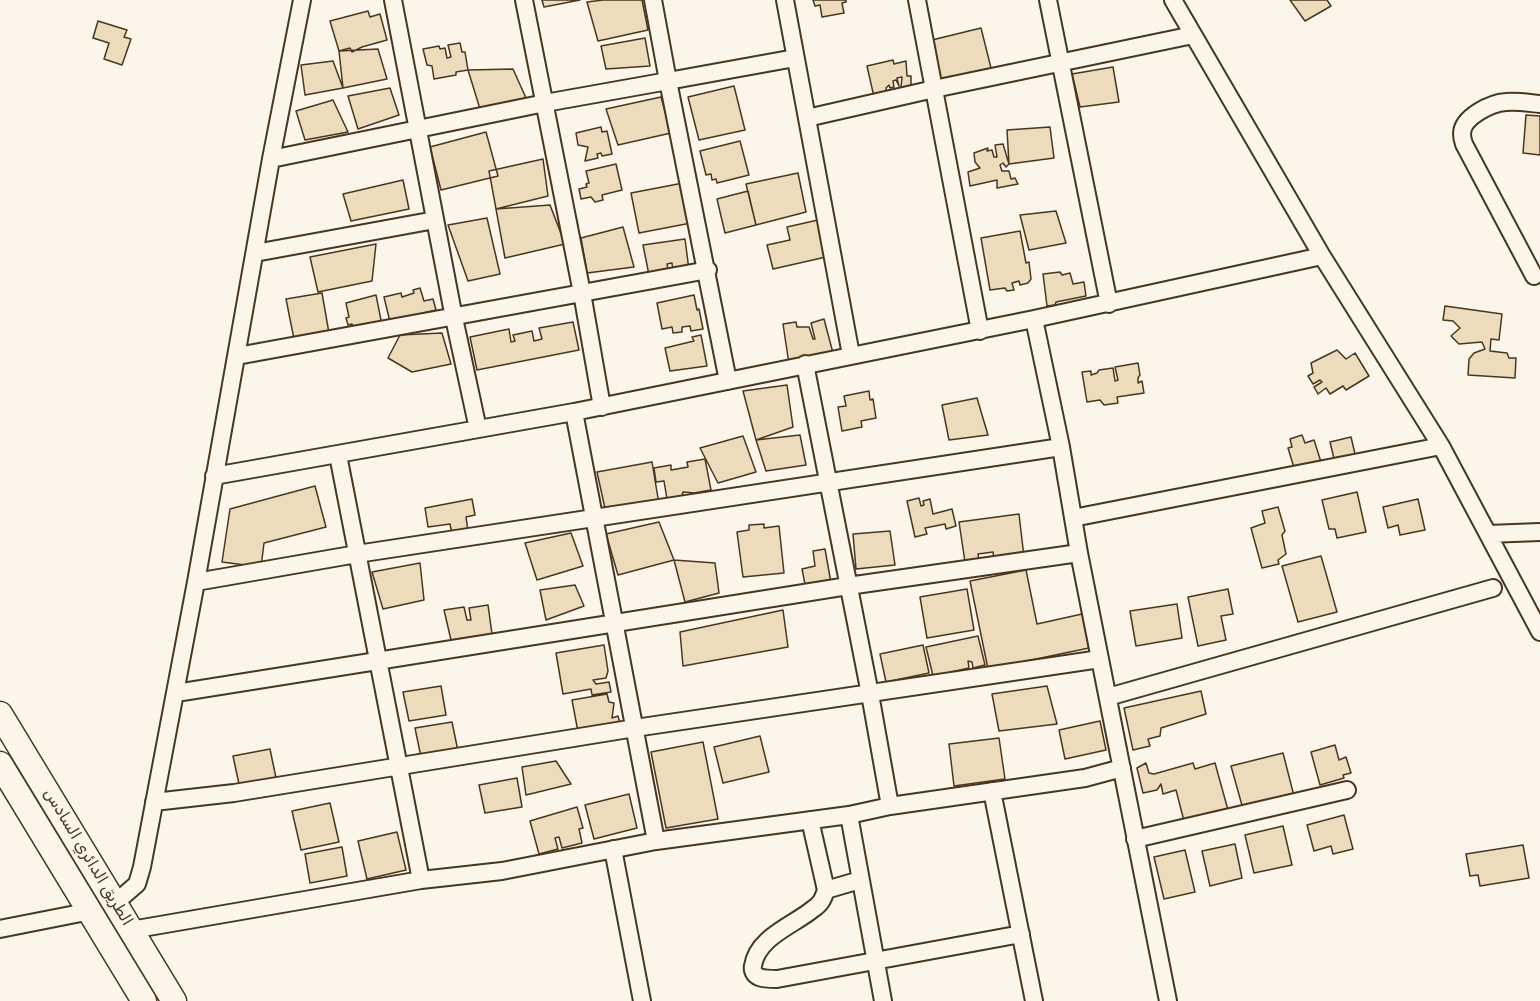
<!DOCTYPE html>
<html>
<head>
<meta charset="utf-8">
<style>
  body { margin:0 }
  canvas { display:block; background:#fbf6e9 }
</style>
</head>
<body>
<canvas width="1540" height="1001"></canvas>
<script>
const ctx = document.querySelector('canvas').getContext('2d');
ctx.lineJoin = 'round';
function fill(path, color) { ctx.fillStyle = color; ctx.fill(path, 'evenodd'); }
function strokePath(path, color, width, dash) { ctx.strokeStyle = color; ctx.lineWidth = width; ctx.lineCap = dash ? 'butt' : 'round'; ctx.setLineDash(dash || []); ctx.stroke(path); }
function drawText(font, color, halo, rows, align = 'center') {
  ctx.font = font + ' Rubik,Vazirmatn,sans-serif'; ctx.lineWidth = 4.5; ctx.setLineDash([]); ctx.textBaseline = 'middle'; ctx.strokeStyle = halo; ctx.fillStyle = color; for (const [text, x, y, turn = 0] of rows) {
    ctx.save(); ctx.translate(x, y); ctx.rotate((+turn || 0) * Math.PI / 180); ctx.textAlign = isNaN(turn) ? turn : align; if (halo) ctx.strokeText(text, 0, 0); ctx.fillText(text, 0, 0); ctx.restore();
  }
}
const building = new Path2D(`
  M542 0H580L544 7Z
  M603 0H642L648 30 598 41 587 2Z
  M813 0H846V2L842 3 844 13 822 17 820 5 815 6Z
  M1290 0H1327L1331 6 1305 21Z
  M368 11 370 17 380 14 387 40 362 47 352 52 350 48 339 51 330 21Z
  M98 21 127 30 124 37 131 39 122 65 104 59 109 43 93 38Z
  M981 28 991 68 939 80 932 40Z
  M645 38 650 66 606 69 601 46Z
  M460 43 462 52H465L468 70 456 72V75L434 79 432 66 427 65 423 49 439 46 440 49 445 48 447 58 451 57 448 45Z
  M378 49 387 79 343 88 339 51Z
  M893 60 894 64 906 61 907 76H911V87H901L902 77 897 78 899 86 896 80 893 81 894 87 890 88 889 85 886 88 887 94 874 97 867 66Z
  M333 61 343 88 305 95 301 65Z
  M1113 67 1119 102 1080 107 1072 74Z
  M513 69 526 98 480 109 468 70Z
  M734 86 745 130 699 140 688 97Z
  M390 88 399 115 358 129 348 96Z
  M661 97 671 133 618 145 606 109Z
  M333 100 348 132 305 140 296 111Z
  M1526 115 1540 116V155L1523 153Z
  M601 127 602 132 607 131 612 154 602 156 601 153 597 154 598 158 585 161 588 147 578 145 576 133Z
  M1050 127 1054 158 1009 164 1007 130Z
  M486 132 498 176 441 190 430 147Z
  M740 141 749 175 717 183 716 179 712 180 711 174 706 175 700 151Z
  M1003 144 1009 164 1006 167 1003 163 1000 165 1002 171H1009L1011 179 1015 178 1018 184 997 188V180L970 186 968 172 980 168 975 162 974 153 988 148 987 151 992 150 994 157H997L995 145Z
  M543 159 548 196 496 209 489 171Z
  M616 164 622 190 602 195 603 200 595 202 591 197 581 199 579 189 587 187 586 184 589 183 586 171Z
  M798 173 806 212 756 225 746 184Z
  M403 180 409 209 351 221 343 194Z
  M683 183 691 223 639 233 631 193Z
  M748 191 756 225 725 233 717 199Z
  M550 205 565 244 505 258 496 209Z
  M1056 211 1066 243 1029 250 1020 215Z
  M487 218 500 274 468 281 448 225Z
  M818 220 826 257 773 269 767 245 790 240 787 227Z
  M623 227 634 267 587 273 581 238Z
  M1020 231 1026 263 1029 262 1031 279 1028 283 1020 285 1019 281 1012 283 1014 290 1007 291 1005 288 990 290 981 238Z
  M685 239 689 270 673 272 672 263 667 264 669 274 650 280 643 245Z
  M376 244 372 281 318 292 310 257Z
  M1060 272 1062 275 1070 273 1073 284 1084 282 1086 296 1056 302 1055 305 1047 306 1043 274Z
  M420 288 424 301 433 299 436 310 420 314 421 318 390 322 384 297 401 293 402 297 414 293 413 290Z
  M322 293 329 333 294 339 286 299Z
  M376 295 382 325 354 330 352 324 348 325 346 318 349 317 346 303Z
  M694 295 697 310 699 309 703 329 691 331 690 326 682 327V332L673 333 672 327 662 329 657 303Z
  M1445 306 1502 314 1499 340 1491 339 1490 351 1507 353 1509 358H1516L1515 378 1468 375 1469 359 1474 353 1485 349 1482 342 1459 344 1451 336 1460 328 1453 321 1443 320Z
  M824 319 833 353 789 364 783 324 796 322 797 327H809L813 339H815L811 323Z
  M573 322 579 350 477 370 470 337 509 329 511 342 515 341 513 335 532 331 534 341 542 339 539 328Z
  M442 333 451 364 412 372 388 358 400 335Z
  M701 335 707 366 670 371 665 348 694 341 692 337Z
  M1337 350 1346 359 1355 353 1369 376 1346 390 1343 386 1330 394 1326 388 1318 394 1314 387 1322 382 1320 380 1313 384 1308 376 1313 373 1311 363Z
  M1138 363 1140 375 1138 378V383L1142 381 1144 393 1117 397 1118 403 1104 405 1100 400 1087 402 1082 372 1091 371V375L1097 373 1099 370 1113 368 1115 381 1118 380 1115 367Z
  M787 385 793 427 756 440 743 391Z
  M869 391 870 400 873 399 876 418 861 421 862 427 842 431 838 407 846 406 844 396Z
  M977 398 988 435 949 440 942 405Z
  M800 435 806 465 766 471 756 440Z
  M1302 435 1305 443 1314 440 1321 462 1295 471 1288 448 1292 447 1290 439Z
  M743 436 756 472 718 483 700 448Z
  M1351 437 1356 458 1335 463 1330 442Z
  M705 459 711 490 694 493 683 492 682 496 667 499 664 481 656 482 654 468 671 465V470L688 467 687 462Z
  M652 462 659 504 606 513 597 472Z
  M315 486 326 527 264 543 261 567 222 562 230 509Z
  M1357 492 1366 532 1337 538 1335 529H1329L1322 500Z
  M919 498 921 506 924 505 923 501 930 499 933 514 952 509 956 526 946 529 945 524 925 528 927 534 915 537 907 501Z
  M472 499 475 515 466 517 468 531 452 534 450 524 428 527 425 508Z
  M1418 499 1425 530 1400 535 1398 525 1388 528 1383 507Z
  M1278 507 1285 531 1282 535 1286 554 1278 560 1279 564 1262 568 1251 528 1265 523 1262 511Z
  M1019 514 1024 557 994 560 993 552 978 554 979 561 965 562 959 522Z
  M659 522 674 560 618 575 606 534Z
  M764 524V528L779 526 784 573 743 577 737 532 749 530V525Z
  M890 531 895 565 856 569 853 534Z
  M571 533 583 566 537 580 525 543Z
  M825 549 831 583 810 586 809 583 805 584 802 569 815 566 813 551Z
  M1321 556 1337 612 1298 622 1282 566Z
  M674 560 715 563 719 593 685 602Z
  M420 563 424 600 383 609 372 572Z
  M1026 570 1037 624 1082 614 1089 648 988 669 970 581Z
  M575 585 584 606 546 620 540 590Z
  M967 589 974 630 927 638 920 597Z
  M1228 589 1233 614 1221 616 1226 640 1198 646 1188 597Z
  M1177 604 1182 638 1136 646 1130 611Z
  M488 605 492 634 451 640 444 610 464 607 467 620H471L469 608Z
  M783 610 788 647 683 666 680 632Z
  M978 636 985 665 973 668 972 662 968 661 969 668 933 676 926 647Z
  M604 645 608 671 606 678 593 680 596 684 609 682 611 692 592 695 591 689 563 694 556 653Z
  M923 645 929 673 886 682 880 654Z
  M441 686 446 715 409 721 403 692Z
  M1047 686 1057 724 999 731 992 694Z
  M1201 691 1206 714 1161 728 1160 736 1148 739 1150 746 1133 750 1124 708Z
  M607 694 609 702 614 703 612 718 618 716 620 724 578 732 572 700Z
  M1100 721 1106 750 1065 759 1059 730Z
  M452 722 458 751 421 757 415 728Z
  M760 736 769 772 723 783 714 747Z
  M999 738 1005 779 954 786 949 744Z
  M703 742 718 819 666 828 651 752Z
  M1335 745 1339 760 1346 757 1351 773 1343 775 1344 778 1320 785 1311 752Z
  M270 749 276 778 239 784 233 756Z
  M1283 753 1294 796 1243 809 1231 766Z
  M556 761 571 784 526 795 522 767Z
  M1146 763 1149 773 1154 774 1193 763 1195 769 1215 763 1228 810 1184 821 1176 790 1163 794 1161 784 1157 790 1143 793 1137 768Z
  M517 778 522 807 485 813 479 785Z
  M629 794 637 828 594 839 585 805Z
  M330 803 339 842 301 850 292 811Z
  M577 807 583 828 579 829 582 843 562 848 559 837 555 838 558 849 539 854 530 821Z
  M1344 815 1353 849 1333 854 1331 846 1314 851 1307 825Z
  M1283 826 1292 865 1254 873 1245 835Z
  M397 832 406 870 367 879 358 841Z
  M1235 844 1242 878 1210 886 1202 851Z
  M1523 845 1529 878 1480 886 1478 875 1470 876 1466 854Z
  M342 847 347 876 310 883 305 854Z
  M1185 850 1195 892 1164 899 1154 857Z`);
fill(building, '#ecdcbc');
strokePath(building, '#4a3520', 1.5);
const minor = new Path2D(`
  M393 0 454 318 478 429
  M524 0 582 293 602 407
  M785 0 851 355
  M917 0 980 331
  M1048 0 1109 304
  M807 118 934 89 1193 35
  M271 159 545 103 668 81 653 0
  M255 253 435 220
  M1322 256 1441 446 1540 632
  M1534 276 1464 144C1463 141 1462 138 1462 134 1462 117 1491 103 1506 102 1517 101 1529 103 1540 104
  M1034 319 1322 256 1173 0
  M237 356 708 270
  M805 364 870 694 890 806
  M728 381 668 81 795 58
  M338 455 421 880
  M214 476 574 412
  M1073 518 1441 446
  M1488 534 1540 532
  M196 582 357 554 1061 447
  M176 693 848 586 1079 553 1100 659
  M1108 697 1493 588
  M992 791 1034 1001
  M154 802 234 793 635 728 1100 659 1168 1001
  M849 815 883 1001
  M810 820 826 890C823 899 821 904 813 909 794 925 757 937 753 966 752 970 754 975 759 977 764 979 772 979 777 979L1021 934
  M1135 839 1347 790
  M656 841 574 412 1034 319 1061 447 1079 553
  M613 849 642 1001
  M826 890 860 880
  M115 903 137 884 142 867 196 582 271 159 302 0
  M0 929 91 911
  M131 930 421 880 502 871 656 841 849 815 890 806 1085 778 1122 768`);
const highway = new Path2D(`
  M0 714 174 1001
  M0 764 144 1001`);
strokePath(minor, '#4a3520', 20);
strokePath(highway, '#4a3520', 27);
strokePath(minor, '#fbf6e9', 16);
strokePath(highway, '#fbf6e9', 24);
drawText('16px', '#4a3520', '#fbf6e9', [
  ["الطريق الدائري السادس",88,857,59]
]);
</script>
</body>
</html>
